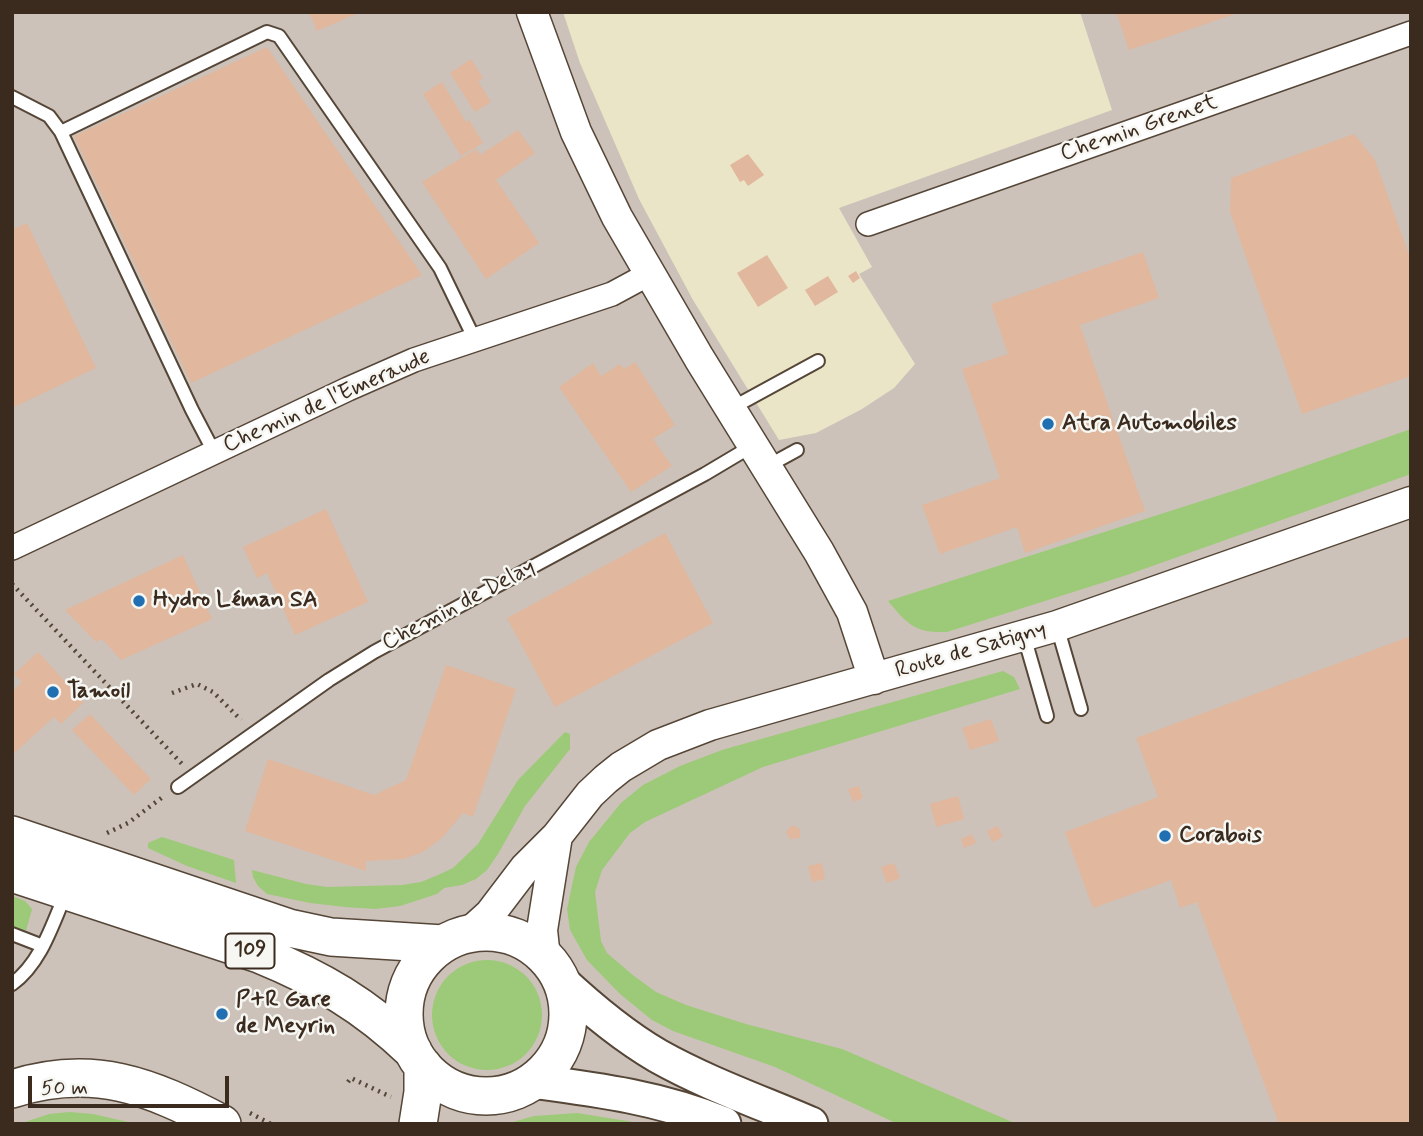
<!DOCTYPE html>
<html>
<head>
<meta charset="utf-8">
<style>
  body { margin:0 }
  #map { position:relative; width:1423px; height:1136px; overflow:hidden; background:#ebe5c7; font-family:Mynerve,sans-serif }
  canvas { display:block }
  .frame { position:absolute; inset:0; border:14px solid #3b2a1e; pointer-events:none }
  .scale { position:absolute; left:28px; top:1076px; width:201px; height:32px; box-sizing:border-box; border:4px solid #3b2a1e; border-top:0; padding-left:9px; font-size:21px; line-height:24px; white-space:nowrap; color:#3b2a1e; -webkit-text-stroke:5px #f6f6f2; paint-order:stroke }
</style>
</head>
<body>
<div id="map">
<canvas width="1423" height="1136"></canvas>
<div class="frame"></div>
<div class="scale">50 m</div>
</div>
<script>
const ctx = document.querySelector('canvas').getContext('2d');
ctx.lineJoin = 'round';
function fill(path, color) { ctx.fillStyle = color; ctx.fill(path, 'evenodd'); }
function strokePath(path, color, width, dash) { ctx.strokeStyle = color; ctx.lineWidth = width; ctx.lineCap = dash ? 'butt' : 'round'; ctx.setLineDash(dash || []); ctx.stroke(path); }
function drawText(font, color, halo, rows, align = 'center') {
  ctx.font = font + ' Mynerve,sans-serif'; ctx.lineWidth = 5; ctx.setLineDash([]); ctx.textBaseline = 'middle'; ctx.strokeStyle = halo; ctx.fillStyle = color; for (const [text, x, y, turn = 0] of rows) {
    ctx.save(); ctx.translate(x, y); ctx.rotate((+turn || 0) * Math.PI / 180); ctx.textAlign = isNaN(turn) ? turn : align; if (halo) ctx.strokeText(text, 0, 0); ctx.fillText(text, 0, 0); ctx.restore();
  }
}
fill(new Path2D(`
  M12 12H563L580 63 639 199 693 300 779 440 816 433 862 409 894 388 915 364 859 274 872 267 839 208 1112 110 1080 12H1411V1124H12Z`), '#ccc2b9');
fill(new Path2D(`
  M1411 429V474L1127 575 947 632C915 633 908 625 888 601L1236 490Z
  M1003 671 1014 677 1020 689 763 767 645 822 630 833 602 870 595 892 601 941 607 953 634 976 656 992 686 1005 746 1024 842 1049 1017 1124H898L775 1067 673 1031 652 1020 620 994 587 960 570 930 567 909 576 867 589 842 621 803 643 785 680 766 722 750Z
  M565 732 570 734V749L525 806 498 854 487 870 476 879 462 885 444 888 437 894 400 906 375 909 345 907 310 903 267 894 258 886 253 877 252 870 306 884 327 887 402 885 421 882 438 875 453 868 478 844 518 780Z
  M162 837 234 860 236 883 187 866 148 848V843Z
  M12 896 25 901 32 909 26 931 12 926Z
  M432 1015a55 55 0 1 1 110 0a55 55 0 1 1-110 0Z
  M69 1112 93 1114 137 1124H19L49 1114Z
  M577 1113 646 1124H506L534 1116Z`), '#9dca78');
fill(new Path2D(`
  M309 12H361L317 31Z
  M1116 12H1238V13L1129 50Z
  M267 47 422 275 191 383 74 136Z
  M471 59 483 78 478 81 491 102 475 112 450 73Z
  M442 82 466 122 469 120 483 143 461 156 423 94Z
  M518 130 535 153 496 180 539 243 486 279 422 182 476 149 480 155Z
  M1354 134 1375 160 1411 260V376L1302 414 1230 212 1231 178Z
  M748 154 764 175 748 186 744 180 740 182 730 165Z
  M27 223 96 368 12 408V230Z
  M1143 252 1159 298 1080 325 1145 511 1025 553 1017 527 940 554 922 505 1000 478 962 369 1008 354 991 304Z
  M767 255 788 288 758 307 737 273Z
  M856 271 860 278 853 283 848 276Z
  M828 276 838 292 815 306 805 290Z
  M635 362 675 425 653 439 672 466 631 492 559 387 593 363 601 376 620 364 624 369Z
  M326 509 368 602 295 635 267 573 257 578 243 547Z
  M665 533 713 623 555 707 507 618Z
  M183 555 212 619 121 660 102 639 96 642 65 610Z
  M1411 636V1124H1279L1197 902 1180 908 1171 880 1093 908 1065 832 1158 797 1136 738Z
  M38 652 84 702 61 724 54 717 12 755V692L22 682 14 674Z
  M446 665 516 689 473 817 463 813 442 838 423 852 404 859 366 861V871L245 831 268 759 374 795 406 780Z
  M90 714 151 779 134 795 72 730Z
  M991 719 999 741 970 750 962 728Z
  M859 786 863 798 853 802 848 789Z
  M958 796 964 819 936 827 930 804Z
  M792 825 800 829V838L790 839 786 832Z
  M998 826 1003 837 992 842 987 831Z
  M972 834 976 843 964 848 961 839Z
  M822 863 825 879 812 882 808 866Z
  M894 863 900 878 887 883 881 867Z`), '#e1b79e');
const service = new Path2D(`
  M12 97 49 116 61 132
  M730 409 818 361
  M214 452 192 410 61 132 267 32 279 36 440 268 475 340
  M766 467 797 450
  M1057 626 1081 709
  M1024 636 1047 716
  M178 787 329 680 374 652 705 474 752 446
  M12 934 43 946
  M12 984C40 964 52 926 65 895`);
const minor = new Path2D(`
  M868 224 1411 33
  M12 548 348 389 414 360 612 294 649 274`);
const tertiary = new Path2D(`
  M532 12 576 132 617 217 699 358 819 552 852 612 874 679
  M468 934 490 914 525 868 557 836 590 794 606 779 621 767 658 745 710 725 1057 626 1411 502
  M545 958 542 930 557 836`);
const secondary = new Path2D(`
  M560 980C590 1008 622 1035 658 1056 706 1083 760 1102 811 1124
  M532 1081C600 1090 661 1098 724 1124`);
const primary = new Path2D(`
  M12 835 289 928 331 937 443 944
  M12 873 259 954C320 979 365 1005 413 1051
  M404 1014a82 82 0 1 1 164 0a82 82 0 1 1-164 0Z
  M12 1089C93 1063 150 1086 222 1124
  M418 1124 423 1092V1066`);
strokePath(service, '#554637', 16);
strokePath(minor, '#554637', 26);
strokePath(tertiary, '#554637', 33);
strokePath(secondary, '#554637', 37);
strokePath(primary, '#554637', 40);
strokePath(new Path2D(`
  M12 584 182 764
  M172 693 197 684 213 692 241 720
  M107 833 128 823 164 796
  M348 1082 351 1078 391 1097
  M250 1113 271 1124`), '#554637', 4.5, [2, 5]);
strokePath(service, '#fff', 12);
strokePath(minor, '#fff', 23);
strokePath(tertiary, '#fff', 30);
strokePath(secondary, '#fff', 33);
strokePath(primary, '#fff', 37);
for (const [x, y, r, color] of [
  [1048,424,7,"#1f6fb2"],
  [139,601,7,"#1f6fb2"],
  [53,692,7,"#1f6fb2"],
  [1165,836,7,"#1f6fb2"],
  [222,1014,7,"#1f6fb2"]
]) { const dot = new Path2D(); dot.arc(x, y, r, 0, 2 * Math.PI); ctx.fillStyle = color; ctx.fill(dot); strokePath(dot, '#f6f6f2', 2.5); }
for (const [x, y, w] of [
  [250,951,49]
]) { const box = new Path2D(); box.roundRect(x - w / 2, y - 17.5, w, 35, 5); ctx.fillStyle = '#f6f6f2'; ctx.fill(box); strokePath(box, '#3b2a1e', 2); }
drawText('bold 21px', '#3b2a1e', null, [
  ["109",250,951]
]);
drawText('23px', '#3b2a1e', '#f6f6f2', [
  ["Chemin Grenet",1139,129,-19],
  ["Chemin de l'Emeraude",327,402,-24],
  ["Chemin de Delay",459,606,-28],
  ["Route de Satigny",971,651,-16]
]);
drawText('bold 23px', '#3b2a1e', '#f6f6f2', [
  ["Atra Automobiles",1062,424],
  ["Hydro Léman SA",153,601],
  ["Tamoil",67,692],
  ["Corabois",1179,836],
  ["P+R Gare",236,1001],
  ["de Meyrin",236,1027]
], 'left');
</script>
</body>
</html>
